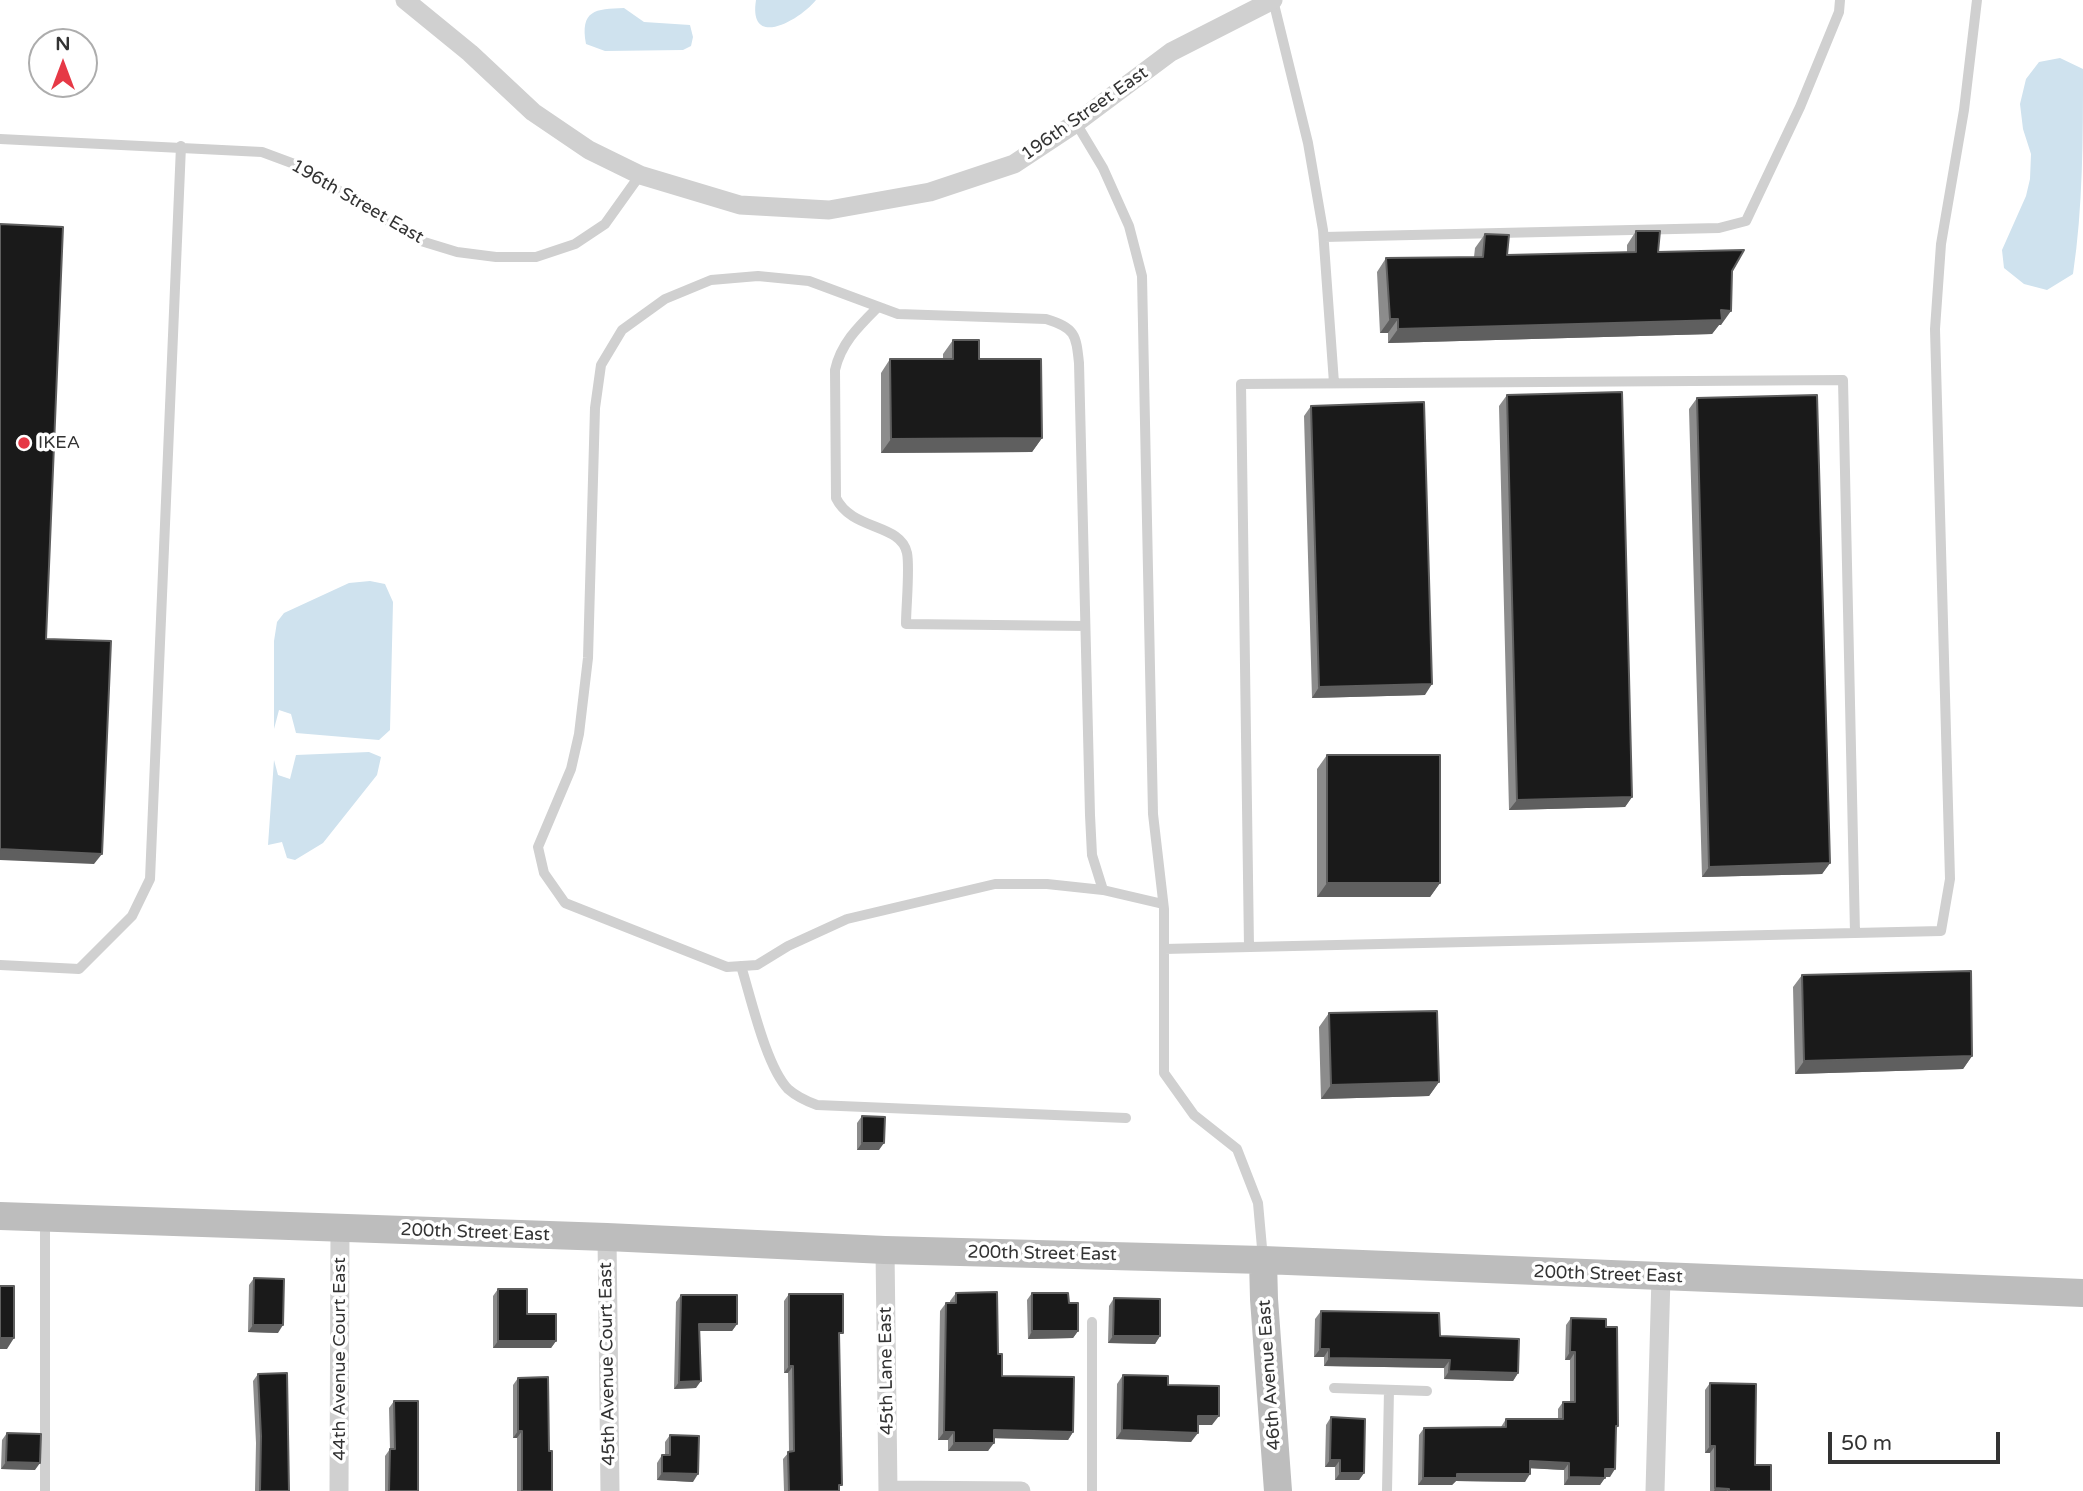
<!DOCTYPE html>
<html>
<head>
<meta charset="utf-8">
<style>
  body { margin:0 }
  #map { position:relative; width:2083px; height:1491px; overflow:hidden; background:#fff; font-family:"Varela Round",sans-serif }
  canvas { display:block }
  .north { position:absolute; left:28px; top:28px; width:70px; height:70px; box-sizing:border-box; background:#fff; border:2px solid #adadad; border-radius:50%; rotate:0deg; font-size:19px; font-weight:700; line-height:28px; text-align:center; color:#333 }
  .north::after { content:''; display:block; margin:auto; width:24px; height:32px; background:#e63946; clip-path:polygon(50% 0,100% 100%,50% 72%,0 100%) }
  .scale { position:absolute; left:1828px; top:1432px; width:172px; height:32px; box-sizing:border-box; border:4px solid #333; border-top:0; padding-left:9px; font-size:21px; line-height:24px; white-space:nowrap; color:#333; -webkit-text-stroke:5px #fff; paint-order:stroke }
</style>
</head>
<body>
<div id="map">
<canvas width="2083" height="1491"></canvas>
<div class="north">N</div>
<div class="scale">50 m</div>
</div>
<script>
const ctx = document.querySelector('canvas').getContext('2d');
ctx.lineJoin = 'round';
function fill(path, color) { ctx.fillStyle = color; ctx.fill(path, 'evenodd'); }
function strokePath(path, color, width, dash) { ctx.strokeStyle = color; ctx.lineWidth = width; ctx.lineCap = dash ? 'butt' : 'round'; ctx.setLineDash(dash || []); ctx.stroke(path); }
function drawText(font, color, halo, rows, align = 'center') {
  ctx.font = font + ' "Varela Round",sans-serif'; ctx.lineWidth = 7; ctx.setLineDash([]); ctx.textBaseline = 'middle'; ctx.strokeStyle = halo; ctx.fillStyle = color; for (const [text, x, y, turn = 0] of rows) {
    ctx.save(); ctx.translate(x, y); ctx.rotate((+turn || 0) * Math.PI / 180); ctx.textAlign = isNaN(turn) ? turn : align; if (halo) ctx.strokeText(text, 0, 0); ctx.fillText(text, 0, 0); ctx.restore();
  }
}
fill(new Path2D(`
  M756 0H816C800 20 748 50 756 0Z
  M624 8 644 22 690 25 693 37 691 46 683 50 605 51 586 44C580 10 595 9 624 8Z
  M2060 58 2083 69C2083 137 2083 208 2073 274L2047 290 2024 284 2004 268 2002 250 2026 196 2030 179 2031 154 2023 129 2020 104 2026 79 2039 62Z
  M370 581 385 584 393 602 390 730 379 740 296 733 291 714 279 710 274 729V641L277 622 284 613 349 583Z
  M369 752 381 757 377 775 323 843 295 860 287 858 282 842 268 845 274 760 278 775 290 779 296 755Z`), '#cfe2ee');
strokePath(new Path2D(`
  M1273 0 1308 143 1323 230 1334 383
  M1076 123 1103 168 1129 226 1142 276 1153 814 1164 909V1073L1194 1115 1237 1149 1258 1203 1263 1259
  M0 139 262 152 297 165 421 241 457 252 496 257H536L575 244 605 224 640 175
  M1324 237 1719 228 1746 221 1800 107 1839 12 1840 0
  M878 307C859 326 841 343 835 370L836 498C852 531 901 523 907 553 910 568 906 607 906 624L1085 626
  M1103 890 1092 855 1090 815 1079 363C1076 334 1075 328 1046 319L898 314 809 281 758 276 711 280 665 299 622 330 601 365 595 408 588 658 579 734 571 769 538 847 544 873 565 903 727 967 757 965 788 946 847 919 995 884H1047L1103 890 1163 904
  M1249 947 1241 384 1843 380 1855 933
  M1164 949 1941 931 1950 879 1935 329 1941 244 1964 110 1977 0
  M0 965 79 969 132 916 150 879 181 146
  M741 966C751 998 766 1066 788 1089 797 1097 806 1101 817 1105L1126 1118
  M45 1219V1491
  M1092 1322V1491
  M1334 1388 1427 1391
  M1387 1491 1389 1390`), '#d0d0d0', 10);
strokePath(new Path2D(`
  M405 0 470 53 533 112 589 150 640 175 740 205 829 210 930 192 1014 164 1076 123 1171 52 1273 0
  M607 1237 610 1491
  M885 1250 888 1491
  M888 1490 1021 1491
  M339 1491 340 1228
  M1655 1491 1661 1277`), '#d0d0d0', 19);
strokePath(new Path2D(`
  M0 1216 607 1237 885 1250 1263 1260 2083 1293
  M1263 1260 1264 1299 1278 1491`), '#bdbdbd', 28);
fill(new Path2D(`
  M1636 231 1658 252 1732 271 1721 325H1719L1712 334 1388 343V333H1380L1377 272 1386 258 1474 257 1475 248 1485 234 1507 255 1627 252V245Z
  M953 340 979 359 1042 438 1032 452 881 453V373L890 359H943V354Z
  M1507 395 1632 797 1625 807 1509 810 1499 406Z
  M1697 398 1830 863 1822 874 1702 877 1689 409Z
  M1311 406 1425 695 1312 698 1304 416Z
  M1327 755 1440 883 1430 897H1317V769Z
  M1802 975 1972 1056 1963 1069 1795 1074 1793 987Z
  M1329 1013 1439 1082 1429 1096 1321 1099 1319 1027Z
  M862 1116 879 1150H857V1123Z
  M254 1278 278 1333 248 1332 249 1285Z
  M498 1289 527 1314 556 1341 551 1348H493V1296Z
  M956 1293 998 1354 1002 1376 1073 1432 1068 1440 994 1438 988 1451H948V1440H938L940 1311 946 1303H950V1301Z
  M1032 1293 1069 1303 1078 1331 1073 1338 1028 1339 1027 1300Z
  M789 1294 839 1338V1491H784L783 1459 789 1452 788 1373H784V1301Z
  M681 1295 737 1324 732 1331H699L696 1388 674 1389 676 1302Z
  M1114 1298 1160 1336 1155 1344 1108 1343 1109 1306Z
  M1321 1311 1440 1336 1518 1373 1513 1381 1444 1379V1368L1324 1366V1357H1314L1315 1319Z
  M1571 1318 1618 1426 1616 1429 1610 1477H1605L1600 1485H1564V1470L1530 1468 1525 1482 1456 1481 1452 1485H1418L1419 1435 1424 1428 1501 1427 1506 1419H1558V1409L1563 1402H1570V1360H1565L1566 1325Z
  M258 1374 289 1491H255L256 1443 253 1381Z
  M1123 1375 1168 1385 1212 1425H1198L1191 1442 1116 1439 1117 1384Z
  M518 1378 549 1451 552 1491H517V1438H513V1385Z
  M1710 1383 1755 1465 1771 1491H1710V1453H1705V1390Z
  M394 1401 418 1491H385V1456L390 1449 389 1408Z
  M1331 1417 1364 1473 1359 1480H1335V1467H1325L1326 1425Z
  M7 1433 35 1470 1 1469 2 1440Z
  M670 1435 693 1482 657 1480V1463L662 1455H665V1442Z`), '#8c8c8c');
fill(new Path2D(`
  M1721 310 1731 311 1721 325H1719L1712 334 1388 343 1398 329Z
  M1390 319H1398L1388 333H1380Z
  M1042 438 1032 452 881 453 891 439Z
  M1432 684 1425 695 1312 698 1319 687Z
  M1632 797 1625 807 1509 810 1517 800Z
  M0 849 102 854 94 864 0 860Z
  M1830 863 1822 874 1702 877 1709 867Z
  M1327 883H1440L1430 897H1317Z
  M1972 1056 1963 1069 1795 1074 1804 1061Z
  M1439 1082 1429 1096 1321 1099 1331 1085Z
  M862 1143H884L879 1150H857Z
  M699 1324H737L732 1331H694Z
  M253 1325H283L278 1333 248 1332Z
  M1032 1331H1078L1073 1338 1028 1339Z
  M1113 1336H1160L1155 1344 1108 1343Z
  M0 1338H14L7 1349H0Z
  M498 1341H556L551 1348H493Z
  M1320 1349H1329L1324 1357H1314Z
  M1570 1352H1575L1570 1360H1565Z
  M1329 1358 1450 1360 1444 1368 1324 1366Z
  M789 1366H793L788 1373H784Z
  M1449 1371 1518 1373 1513 1381 1444 1379Z
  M701 1381 696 1388 674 1389 679 1382Z
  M1198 1416H1219L1212 1425H1192Z
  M994 1430 1073 1432 1068 1440 988 1438Z
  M1122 1430 1198 1433 1191 1442 1116 1439Z
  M518 1431H522L517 1438H513Z
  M944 1432H954L948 1440H938Z
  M954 1443H994L988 1451H948Z
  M1710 1446H1715L1710 1453H1705Z
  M1330 1460H1340L1335 1467H1325Z
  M1530 1461 1569 1463 1564 1470 1525 1468Z
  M6 1462 40 1463 35 1470 1 1469Z
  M1605 1469H1615L1610 1477H1600Z
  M662 1473 698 1474 693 1482 657 1480Z
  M1340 1473H1364L1359 1480H1335Z
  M1457 1474H1530L1525 1482 1456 1481 1452 1485H1418L1423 1478Z
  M1569 1477 1605 1478 1600 1485H1564Z
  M1715 1488 1729 1489 1727 1491H1714Z`), '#5f5f5f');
const building = new Path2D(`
  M0 224 63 227 46 639 111 641 102 854 0 849Z
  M1636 231H1660L1658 252 1744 250 1732 271 1731 311 1721 310 1722 320 1398 329V319H1390L1386 258 1483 257 1485 234 1509 235 1507 255 1636 252Z
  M953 340H979V359H1041L1042 438 891 439 890 359H953Z
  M1622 392 1632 797 1517 800 1507 395Z
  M1817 395 1830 863 1709 867 1697 398Z
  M1424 402 1432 684 1319 687 1311 406Z
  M1327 755H1440V883H1327Z
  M1971 971 1972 1056 1804 1061 1802 975Z
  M1437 1011 1439 1082 1331 1085 1329 1013Z
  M862 1116 885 1117 884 1143H862Z
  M254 1278 284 1279 283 1325H253Z
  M0 1286H14V1338H0Z
  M498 1289H527V1314H556V1341H498Z
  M997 1292 998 1354H1002V1376L1074 1377 1073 1432 994 1430V1443H954V1432H944L946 1303H956V1293Z
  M1032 1293H1068L1069 1303H1078V1331H1032Z
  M789 1294H843V1333H839L842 1485H839V1491H789L788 1452 794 1451 793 1366H789Z
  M681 1295H737V1324H699L701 1381 679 1382Z
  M1114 1298 1160 1299V1336H1113Z
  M1321 1311 1439 1313 1440 1336 1519 1339 1518 1373 1449 1371 1450 1360 1329 1358V1349H1320Z
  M1571 1318 1606 1319V1327H1617L1618 1426H1616L1615 1469H1605V1478L1569 1477V1463L1530 1461V1474H1457V1478H1423L1424 1428 1506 1427V1419H1563V1402H1575V1352H1570Z
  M287 1373 289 1491H260L261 1436 258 1374Z
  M1123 1375 1168 1376V1385L1219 1386V1416H1198V1433L1122 1430Z
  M548 1377 549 1451H552V1491H522V1431H518V1378Z
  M1710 1383 1756 1384 1755 1465H1771V1491H1729V1489L1715 1488V1446H1710Z
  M394 1401H418V1491H389L390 1449H395Z
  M1331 1417 1365 1419 1364 1473H1340V1460H1330Z
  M7 1433 41 1434 40 1463 6 1462Z
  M670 1435 699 1436 698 1474 662 1473V1455H670Z`);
fill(building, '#1a1a1a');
strokePath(building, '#5f5f5f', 2);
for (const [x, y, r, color] of [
  [24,443,7,"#e63946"]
]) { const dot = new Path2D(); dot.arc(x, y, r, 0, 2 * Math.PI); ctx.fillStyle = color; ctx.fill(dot); strokePath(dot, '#fff', 2.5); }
drawText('18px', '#333', '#fff', [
  ["196th Street East",1085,114,-35],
  ["196th Street East",357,202,30],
  ["200th Street East",475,1233,2],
  ["200th Street East",1042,1254,1],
  ["200th Street East",1608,1275,2],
  ["44th Avenue Court East",340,1359,-90],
  ["45th Avenue Court East",608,1364,-91],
  ["45th Lane East",887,1371,-91],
  ["46th Avenue East",1270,1375,-94]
]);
drawText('18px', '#333', '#fff', [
  ["IKEA",38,443]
], 'left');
</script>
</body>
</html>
